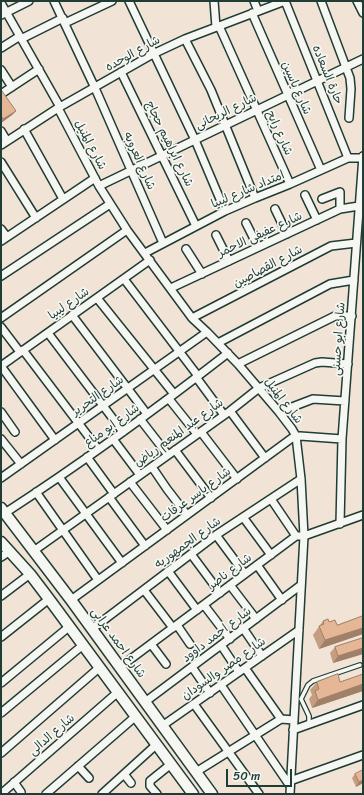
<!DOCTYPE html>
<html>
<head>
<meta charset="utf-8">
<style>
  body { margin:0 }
  #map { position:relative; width:364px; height:795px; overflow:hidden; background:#f1e3d6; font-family:Sriracha,sans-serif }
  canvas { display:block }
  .frame { position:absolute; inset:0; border:2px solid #1f3d34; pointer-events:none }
  .scale { position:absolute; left:226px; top:769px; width:66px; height:18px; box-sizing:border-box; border:2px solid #1f3d34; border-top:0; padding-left:5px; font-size:12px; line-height:14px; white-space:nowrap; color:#1f3d34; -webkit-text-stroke:3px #f6f6f2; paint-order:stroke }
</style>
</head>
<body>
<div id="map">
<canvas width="364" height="795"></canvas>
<div class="frame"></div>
<div class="scale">50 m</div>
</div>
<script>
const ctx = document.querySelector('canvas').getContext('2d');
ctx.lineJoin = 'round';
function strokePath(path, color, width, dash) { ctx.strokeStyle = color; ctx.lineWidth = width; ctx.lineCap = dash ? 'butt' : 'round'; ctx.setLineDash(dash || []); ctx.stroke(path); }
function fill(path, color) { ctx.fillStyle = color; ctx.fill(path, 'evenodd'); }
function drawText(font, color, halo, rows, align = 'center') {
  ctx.font = font + ' Sriracha,"Playpen Sans Arabic",sans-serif'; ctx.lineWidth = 3.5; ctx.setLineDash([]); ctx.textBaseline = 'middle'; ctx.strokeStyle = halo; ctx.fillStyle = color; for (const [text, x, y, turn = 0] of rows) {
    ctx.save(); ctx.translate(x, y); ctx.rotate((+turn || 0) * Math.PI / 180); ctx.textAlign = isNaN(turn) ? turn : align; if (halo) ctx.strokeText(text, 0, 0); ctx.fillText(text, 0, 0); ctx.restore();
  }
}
const lane = new Path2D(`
  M309 724V716L301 699 308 685 313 681 360 665`);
const street = new Path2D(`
  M54 1 95 88 163 243
  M129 1 195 140 225 211
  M214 1 216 27
  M254 1 258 11
  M285 1 348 158
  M321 1 350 78 351 89 349 118
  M357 1 363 13
  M1 3 60 107
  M252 13 321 170
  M1 15 29 1
  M65 23 112 1
  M219 26 290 184
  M21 39 63 18
  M185 39 211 90 255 198
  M1 48 20 36
  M1 70 12 87
  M121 72 196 226
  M1 94 39 69
  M58 108 99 186 127 230 192 318 207 332 238 364 279 412 292 429 296 436 301 479 304 536 290 794
  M24 129 63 199
  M1 131 7 141
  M1 145 58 108 153 54 185 39 285 1
  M1 162 36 218
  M99 186 363 59
  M305 195 317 220
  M322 199 340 192V209
  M275 209 287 234
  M246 223 258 247
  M1 229 7 237
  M216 235 229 261
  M1 241 95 178
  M186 249 202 274
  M145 253 225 211 255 198 290 184 348 158H363
  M1 276 110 204
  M124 279 198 376
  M171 288 340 209 359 206
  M97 298 174 394
  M72 315 147 414
  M1 318 127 230
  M192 318 331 246 356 243
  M1 327 20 352
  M48 333 123 432
  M218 343 330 284 354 280
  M23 350 98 449
  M238 364 335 316H352
  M1 366 150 260
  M1 366 55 440
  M196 377 224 415
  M169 399 197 434
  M230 411 265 458
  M1 412 15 432
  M279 412 313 399 345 401
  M140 419 168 455
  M201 432 237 479
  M1 439 21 464
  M113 439 140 475
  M175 450 211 498
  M87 457 114 494
  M152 467 167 489 187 515
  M59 477 122 563
  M1 478 207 332
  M130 482 167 530
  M36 492 98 580
  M109 497 145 546
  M271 499 296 536
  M5 513C82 463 156 409 228 353
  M243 517 271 555
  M340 524 342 439 363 156
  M216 535 245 574
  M35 550 230 411 259 388 315 363 322 362 348 364
  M191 554 220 593
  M1 557 10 551
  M257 565 282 600
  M168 571 197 610
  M230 585 256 619
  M144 590 173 628
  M1 596 30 574
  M71 600 292 438 300 436 342 439
  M204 605 230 639
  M177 625 190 644
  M243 628 262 656
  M92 629 216 535 301 479
  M1 637 49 599
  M151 644 166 664
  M221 645 239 672
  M120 667 296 536H304L363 515
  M192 667 210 693
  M245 668 281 719
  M1 683 70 626
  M221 685 290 786
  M145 702 301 585
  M194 704 259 794
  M1 713 83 645
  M162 726 299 630
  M293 730 363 705
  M1 753 100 667
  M78 766 89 778
  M196 772 281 719 294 720
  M124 774 131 783
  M290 781 363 755
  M14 782 21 792
  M1 794 118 692
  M46 794 136 716
  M102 794 157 744
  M157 794 150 786V781L171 764`);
const secondary = new Path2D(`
  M1 508 71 600 212 794
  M1 542 30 574 49 599 193 794`);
strokePath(lane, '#1f3d34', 6);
strokePath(street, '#1f3d34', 10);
strokePath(secondary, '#1f3d34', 13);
strokePath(lane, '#f6f6f2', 3.5);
strokePath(street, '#f6f6f2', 7);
strokePath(secondary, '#f6f6f2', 10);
fill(new Path2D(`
  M1 92 16 111 12 115 1 123Z
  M363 616V634L319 649 313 635 323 621 337 625Z
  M363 638V654L333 663 330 653 335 647Z
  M363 674V691L312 708 309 699 312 695 310 690 317 682H340Z
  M355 774 363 783 356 787 352 778Z`), '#c59d81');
fill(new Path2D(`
  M16 111 12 115 1 123 3 119Z
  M363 628V634L319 649 325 640Z
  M363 648V654L333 663 338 656Z
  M363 684V691L312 708 318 700Z
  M363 780V783L356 787 359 782Z`), '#a08069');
const building = new Path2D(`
  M2 91 16 111 3 119 1 116V92Z
  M363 616V628L325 640 319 626 324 624 323 621 328 619 329 622 335 620 337 625Z
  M363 638V648L338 656 335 647Z
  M338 674 340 682 363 674V684L318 700 315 691 319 689 317 682Z
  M363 770V780L359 782 355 774Z`);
fill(building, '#e5b796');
strokePath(building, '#a08069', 1);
drawText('12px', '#1f3d34', '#f6f6f2', [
  ["شارع الوحده",133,54,-29],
  ["حارة السعاده",327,75,68],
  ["شارع ياسين",296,88,66],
  ["شارع الريحانى",226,112,-26],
  ["شارع رابح",279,133,66],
  ["شارع ابراهيم حجاج",169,144,64],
  ["شارع المنيل",90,145,62],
  ["شارع العروبه",139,161,66],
  ["امتداد شارع ليبيا",248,190,-23],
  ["شارع عفيفى الاحمر",260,235,-25],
  ["شارع القصاصين",268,267,-28],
  ["شارع ليبيا",69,304,-35],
  ["شارع ابو حسنى",339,339,-86],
  ["شارع التحرير",98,396,-35],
  ["شارع المنيل",283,401,52],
  ["شارع ابو مناع",112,426,-36],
  ["شارع عبد المنعم رياض",179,433,-36],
  ["شارع ياسر عرفات",196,495,-36],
  ["شارع الجمهوريه",188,543,-36],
  ["شارع ناصر",230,572,-37],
  ["شارع احمد داوود",217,635,-37],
  ["شارع احمد عرابى",118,643,54],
  ["شارع مصر والسودان",224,669,-35],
  ["شارع الدالى",52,735,-41]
]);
</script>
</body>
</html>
